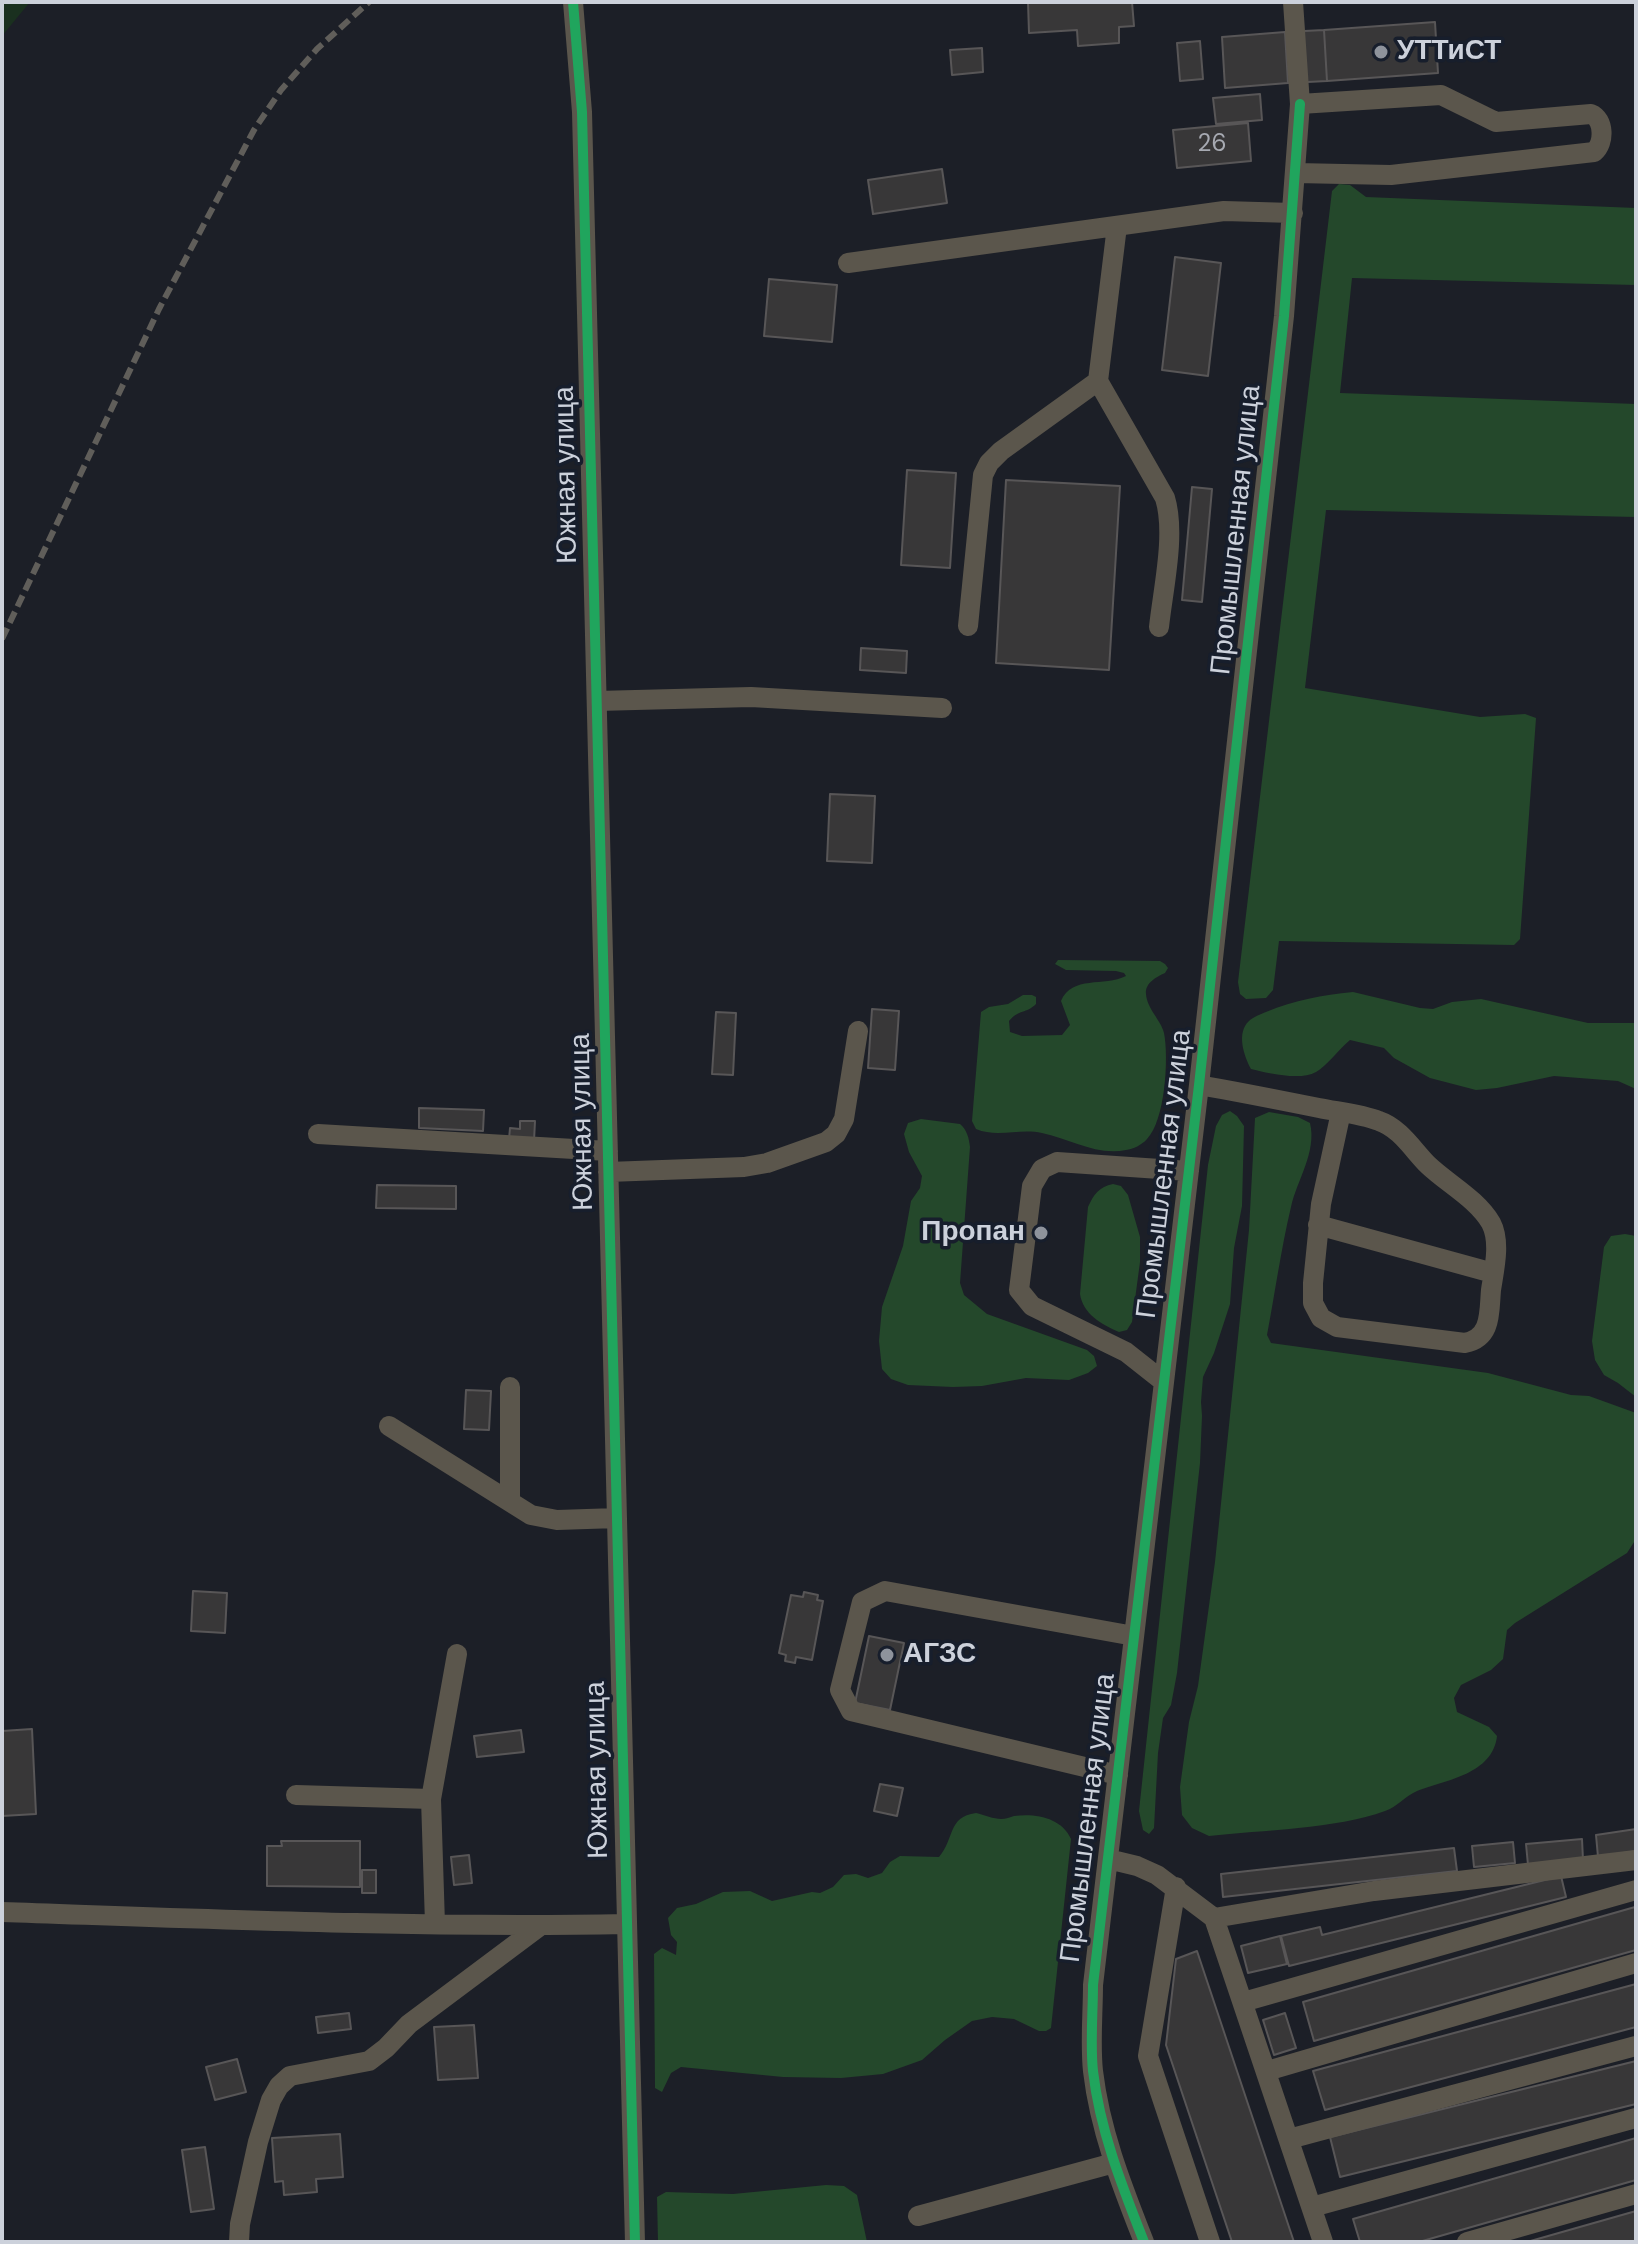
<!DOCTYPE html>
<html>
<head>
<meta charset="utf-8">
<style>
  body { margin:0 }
  #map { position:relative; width:1638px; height:2244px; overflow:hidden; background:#1c1f27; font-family:"DM Sans",sans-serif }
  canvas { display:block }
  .frame { position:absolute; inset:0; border:4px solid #ccd1db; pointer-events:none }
</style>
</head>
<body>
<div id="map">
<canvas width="1638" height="2244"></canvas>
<div class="frame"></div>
</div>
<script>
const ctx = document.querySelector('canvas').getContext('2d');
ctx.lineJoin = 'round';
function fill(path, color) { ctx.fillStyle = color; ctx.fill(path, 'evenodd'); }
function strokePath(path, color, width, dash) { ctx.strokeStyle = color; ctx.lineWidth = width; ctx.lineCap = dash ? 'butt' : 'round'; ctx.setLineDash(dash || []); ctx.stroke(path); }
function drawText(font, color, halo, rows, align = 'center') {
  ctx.font = font + ' "DM Sans",sans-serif'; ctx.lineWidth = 7; ctx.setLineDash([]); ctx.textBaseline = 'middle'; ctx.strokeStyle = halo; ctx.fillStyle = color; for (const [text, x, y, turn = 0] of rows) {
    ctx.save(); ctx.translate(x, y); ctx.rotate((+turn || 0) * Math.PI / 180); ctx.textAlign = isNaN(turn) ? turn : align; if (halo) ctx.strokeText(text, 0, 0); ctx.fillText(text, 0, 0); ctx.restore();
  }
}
fill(new Path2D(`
  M2 2H30L2 36Z`), '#1a301f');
fill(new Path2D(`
  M1339 184 1350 185 1366 197 1636 208V285L1352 278 1340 393 1636 404V517L1326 510 1305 688 1480 717 1525 714 1536 718 1520 939 1514 945 1279 941 1273 990 1266 998 1246 999 1240 994 1238 982 1332 191Z
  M1058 960 1160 961 1165 964 1168 968 1165 973C1156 977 1145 983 1146 994 1147 1009 1161 1020 1164 1033 1169 1058 1165 1121 1147 1139 1142 1145 1133 1149 1126 1150 1097 1156 1070 1139 1042 1133 1020 1128 997 1138 976 1129L972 1121 981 1012 989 1007 1008 1004 1023 995H1032L1036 997V1004C1026 1014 1019 1009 1009 1021L1010 1032 1022 1036 1062 1035 1070 1025 1061 1001C1072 975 1104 987 1126 976L1124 973 1116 971 1066 970 1055 964Z
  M1353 992 1420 1008 1433 1009 1452 1002 1481 999 1588 1023H1636V1089L1618 1081 1554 1076 1497 1088 1476 1090 1430 1078 1394 1058 1384 1048 1350 1040C1340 1048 1327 1066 1316 1072 1300 1081 1267 1073 1251 1069 1244 1056 1236 1033 1249 1021 1253 1017 1261 1014 1266 1012 1295 1000 1322 995 1353 992Z
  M1230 1111 1237 1116 1244 1126 1242 1206 1234 1248 1230 1304 1214 1353 1203 1377 1201 1402 1202 1416 1200 1463 1177 1673 1171 1705 1163 1718 1158 1753 1154 1828 1149 1834 1143 1830 1139 1811 1208 1165 1216 1126 1222 1115Z
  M1269 1112 1298 1117 1310 1123C1317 1152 1297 1180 1291 1207 1281 1249 1275 1293 1267 1335L1271 1343 1488 1373 1571 1395 1589 1396 1636 1413V1539L1627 1553 1515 1623 1507 1630 1503 1659 1491 1670 1461 1685 1454 1698 1457 1712 1489 1727 1497 1736C1493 1774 1446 1780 1417 1791 1405 1796 1397 1807 1385 1811 1336 1829 1262 1830 1209 1836L1192 1828 1182 1815 1180 1787 1189 1722 1198 1686 1215 1562 1249 1230 1255 1118Z
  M921 1119 960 1124C967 1130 969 1138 970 1147L960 1283 964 1295 987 1314 1087 1350 1094 1356 1097 1366 1088 1373 1069 1380 1026 1378 982 1386 953 1387 908 1385 891 1379 882 1369 879 1341 882 1307 903 1246 911 1201 920 1188 922 1176 909 1152 904 1134 908 1123Z
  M1113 1184 1121 1186 1128 1195 1140 1237V1262L1132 1322 1127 1330 1119 1332C1101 1324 1083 1314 1080 1294L1088 1207C1094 1194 1099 1187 1113 1184Z
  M1625 1234 1636 1236V1397L1618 1383 1604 1375 1595 1360 1592 1341 1604 1247 1611 1236Z
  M976 1813C984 1815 994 1819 1001 1819 1006 1819 1010 1817 1014 1816 1036 1813 1062 1818 1071 1839L1051 2028 1046 2031H1039L1014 2019 992 2017 972 2021 945 2040 922 2060 883 2074 841 2078 783 2077 681 2067 671 2073 662 2092 655 2088 654 1954 662 1948 676 1955 677 1942 671 1935 668 1918 677 1908 696 1904 723 1892 750 1891 772 1901 812 1892 820 1893 833 1887 844 1875 856 1874 868 1878 882 1873 890 1862 900 1856 939 1857C955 1839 947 1817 976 1813Z
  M826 2185 844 2186 857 2195 867 2242H658L657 2197 666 2192 733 2194Z`), '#24482b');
const building = new Path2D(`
  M1028 2H1132L1134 26 1119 27V43L1078 46 1077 30 1029 33Z
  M1435 22 1438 73 1327 81 1324 30Z
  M1324 30 1327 81 1288 83 1285 32Z
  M1285 32 1288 83 1225 88 1222 37Z
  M1200 41 1203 79 1180 81 1177 43Z
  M982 48 983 72 952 75 950 50Z
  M1260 94 1262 120 1216 124 1213 98Z
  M1248 123 1251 161 1177 168 1173 130Z
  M942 169 947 203 873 214 868 180Z
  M1175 257 1221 263 1208 376 1162 370Z
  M769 279 837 285 832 342 764 336Z
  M907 470 956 473 950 568 901 565Z
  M1006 480 1120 486 1109 670 996 663Z
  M1192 487 1212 489 1202 602 1182 600Z
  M861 648 907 651 906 673 860 670Z
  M830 794 875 796 872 863 827 861Z
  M872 1009 899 1011 895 1070 868 1068Z
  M716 1012 736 1013 733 1075 712 1074Z
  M419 1108 484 1110 483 1131 419 1128Z
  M520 1121H535L534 1141 509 1139 510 1128 520 1129Z
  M377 1185 456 1186V1209L376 1208Z
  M466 1390 491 1391 489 1430 464 1429Z
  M193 1591 227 1593 225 1633 191 1631Z
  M804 1592 818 1595 817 1600 823 1601 812 1660 796 1657 795 1663 785 1661 786 1655 779 1653 791 1595 803 1597Z
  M869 1636 904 1643 890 1710 855 1703Z
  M32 1729 36 1814 2 1816V1731Z
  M521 1730 524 1752 477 1757 474 1736Z
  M880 1784 903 1788 897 1816 874 1811Z
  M1636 1829V1851L1598 1857 1596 1835Z
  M1582 1839 1583 1860 1528 1865 1526 1844Z
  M281 1841H360V1887L267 1886V1846H282Z
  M1513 1842 1515 1863 1474 1867 1472 1846Z
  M1454 1848 1457 1871 1223 1897 1221 1874Z
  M469 1855 472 1883 454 1885 451 1857Z
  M362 1870H376V1893H362Z
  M1561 1876 1566 1897 1289 1966 1281 1936 1320 1927 1322 1935Z
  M1635 1907 1636 1950 1314 2041 1303 2002Z
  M1280 1936 1287 1964 1248 1973 1241 1946Z
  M1197 1951 1294 2242H1232L1166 2045 1176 1959Z
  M1636 1984V2027L1325 2110 1313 2071Z
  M349 2013 351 2029 318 2033 316 2017Z
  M1285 2013 1296 2048 1274 2055 1263 2020Z
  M474 2025 478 2078 438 2080 434 2027Z
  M237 2059 246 2092 215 2100 206 2067Z
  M1636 2061V2104L1340 2177 1330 2137Z
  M340 2134 343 2177 316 2179 317 2192 284 2195 283 2181 275 2182 272 2138Z
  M1636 2138V2180L1419 2242H1360L1353 2219Z
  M205 2147 214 2209 191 2212 182 2150Z
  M1636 2211V2242H1527Z`);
fill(building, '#383738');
strokePath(building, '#585657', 2);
strokePath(new Path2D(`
  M573 2 582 112 635 2242
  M1296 173 1391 175 1594 152C1605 143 1604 119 1591 114L1496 122 1441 95 1300 104
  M1117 226 1098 381 1165 498C1176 534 1163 589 1159 627
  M848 263 1224 211 1293 213
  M968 626 983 475 989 463 1001 451 1098 381
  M597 701 751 697 942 708
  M1199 1085C1239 1092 1279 1100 1319 1108 1339 1112 1361 1114 1379 1121 1400 1128 1413 1150 1428 1165 1448 1184 1477 1199 1491 1223 1501 1242 1494 1270 1491 1290 1489 1312 1492 1338 1465 1343L1337 1327 1321 1318 1313 1303V1283L1321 1204 1341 1112
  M318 1134 608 1151
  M608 1172 744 1167 767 1163 826 1142 836 1134 844 1119 858 1031
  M1318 1225 1493 1273
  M1164 1382 1126 1352 1032 1306 1019 1290 1032 1186 1042 1169 1057 1162 1189 1171
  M389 1426 531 1515 557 1520 617 1518
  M510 1501V1387
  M1118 1775 851 1711 840 1690 862 1602 885 1591 1134 1636
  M296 1795 431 1799
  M1108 1859 1137 1866 1157 1875 1214 1918 1374 1891 1636 1860
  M1176 1887 1148 2056 1210 2242
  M2 1912C210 1919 418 1928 626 1924
  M1214 1918 1323 2242
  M435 1924 431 1799 457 1654
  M1243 2002 1636 1890
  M1267 2071 1636 1963
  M1289 2139 1636 2046
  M1312 2207 1636 2118
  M918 2216 1114 2163
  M239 2242 240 2224 258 2142 271 2100 279 2086 290 2076 369 2061 386 2048 409 2024 540 1926
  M1144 2242C1122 2186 1100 2131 1093 2071 1090 2043 1093 2013 1093 1985L1199 1085 1284 316 1300 104 1293 2
  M1467 2242 1636 2194`), '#5b564c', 20);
strokePath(new Path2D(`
  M2 639 159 309 254 130 281 90 317 49 369 2`), '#605e5a', 6, [12, 6]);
strokePath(new Path2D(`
  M573 2 582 112 635 2242
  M1144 2242C1122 2186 1100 2131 1093 2071 1090 2043 1093 2013 1093 1985L1199 1085 1284 316 1300 104`), '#20a55d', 10);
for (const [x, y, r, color] of [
  [1381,52,8,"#8e939c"],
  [1041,1233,8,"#8e939c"],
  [887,1655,8,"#8e939c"]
]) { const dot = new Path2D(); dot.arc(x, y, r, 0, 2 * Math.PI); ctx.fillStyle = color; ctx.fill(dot); strokePath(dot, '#171e2c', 3); }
drawText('24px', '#a7aab2', null, [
  ["26",1212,145]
]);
drawText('bold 28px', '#ccd1db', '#171e2c', [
  ["УТТиСТ",1397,52],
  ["Пропан",1025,1233,"right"],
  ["АГЗС",903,1655]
], 'left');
drawText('28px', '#ccd1db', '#171e2c', [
  ["Южная улица",567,475,-91],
  ["Промышленная улица",1237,530,-84],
  ["Южная улица",583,1122,-91],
  ["Промышленная улица",1165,1174,-83],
  ["Южная улица",598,1770,-91],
  ["Промышленная улица",1089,1818,-83]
]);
</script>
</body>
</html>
